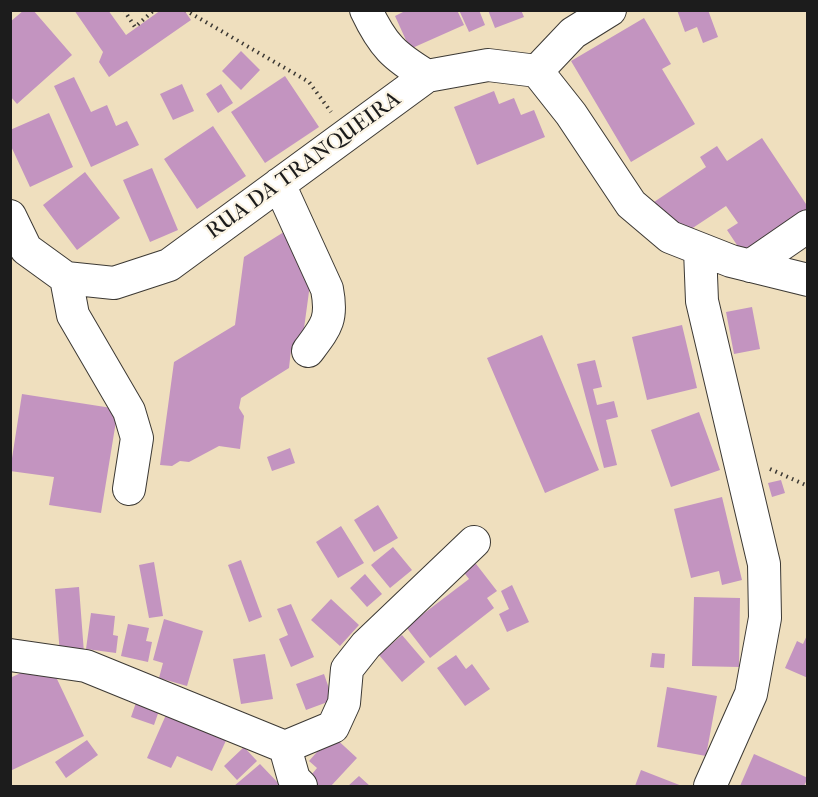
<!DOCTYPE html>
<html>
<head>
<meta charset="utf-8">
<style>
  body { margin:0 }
  #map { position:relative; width:818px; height:797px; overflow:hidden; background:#efdfbe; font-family:"IM FELL French Canon",serif }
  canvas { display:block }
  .frame { position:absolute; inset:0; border:12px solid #1c1c1c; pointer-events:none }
</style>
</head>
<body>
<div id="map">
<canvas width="818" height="797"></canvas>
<div class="frame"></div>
</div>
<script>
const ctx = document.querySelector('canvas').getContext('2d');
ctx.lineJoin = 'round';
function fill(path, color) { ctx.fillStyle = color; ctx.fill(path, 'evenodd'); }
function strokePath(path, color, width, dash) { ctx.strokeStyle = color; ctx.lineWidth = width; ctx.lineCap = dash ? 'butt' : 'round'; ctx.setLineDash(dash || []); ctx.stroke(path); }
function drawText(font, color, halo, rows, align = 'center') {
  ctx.font = font + ' "IM FELL French Canon",serif'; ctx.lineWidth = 4.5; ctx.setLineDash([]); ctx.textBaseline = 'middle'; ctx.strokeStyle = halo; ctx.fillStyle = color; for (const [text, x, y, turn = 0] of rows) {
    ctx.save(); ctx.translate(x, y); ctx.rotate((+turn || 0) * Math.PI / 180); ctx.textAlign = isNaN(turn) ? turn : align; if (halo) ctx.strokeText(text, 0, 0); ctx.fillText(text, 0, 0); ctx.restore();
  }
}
fill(new Path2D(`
  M24 10H33L72 55 17 104 10 96V22Z
  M74 10H108L126 35 161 10H184L191 20 109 77 99 62 103 52Z
  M407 10H457L464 25 410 49 395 16Z
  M459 10H479L485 25 469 32Z
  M488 10H521L524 17 495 28Z
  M677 10H708L718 37 703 43 697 27 685 32Z
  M644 18 671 64 662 69 695 124 631 162 571 61Z
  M241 51 260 70 241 90 222 71Z
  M285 76 319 127 265 163 231 112Z
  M74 77 91 112 107 105 116 126 127 121 139 145 91 167 54 86Z
  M182 84 194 111 173 120 160 94Z
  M221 84 233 103 218 113 206 94Z
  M494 91 499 104 514 98 521 115 534 110 545 137 477 165 454 107Z
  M49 113 73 167 30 187 10 144V130Z
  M213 126 246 176 197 209 164 159Z
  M762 138 808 207V211L743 254 727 230 738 223 726 206 679 237 654 202 706 167 700 157 717 146 727 161Z
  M152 168 178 230 150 242 123 180Z
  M85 172 120 218 77 250 43 205Z
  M287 230 301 252 299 266 305 267 311 277 302 343 291 350 289 368 241 398 239 408 244 416 240 449 219 446 189 462 180 461 172 466 160 465 174 362 235 325 244 257Z
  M752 307 760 349 734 354 726 312Z
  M682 325 697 388 647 400 632 337Z
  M542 335 599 470 545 493 487 358Z
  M595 360 602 387 593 389 597 405 614 401 618 417 606 420 617 465 604 468 577 364Z
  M22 394 118 409 101 513 49 505 54 477 10 471Z
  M699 412 720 470 671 487 651 430Z
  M290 448 295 463 272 471 267 457Z
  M781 480 785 493 772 497 768 483Z
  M722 497 742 580 722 585 719 571 691 578 674 509Z
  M378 505 398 538 374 552 354 520Z
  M341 526 364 563 338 578 316 542Z
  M393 547 412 570 390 588 371 565Z
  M241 560 262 617 249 622 228 565Z
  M473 560 497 591 487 598 494 608 430 658 406 627 469 579 462 570Z
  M154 562 163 616 149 618 139 565Z
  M365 574 382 594 367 607 350 588Z
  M512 585 529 622 507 632 499 614 509 609 501 591Z
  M79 587 84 653 60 655 55 589Z
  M694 597 740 598 739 667 692 666Z
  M331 599 359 625 340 646 311 620Z
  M291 604 314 657 291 667 279 639 288 635 277 609Z
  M91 613 115 616 113 635 118 636 116 653 86 649Z
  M164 619 203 631 187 686 159 678 163 663 153 660Z
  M128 624 149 628 146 641 152 642 148 662 121 656Z
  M808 633V678L785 668 797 641 803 644Z
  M402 635 425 662 402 682 379 655Z
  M652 653 665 654 664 668 650 667Z
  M265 654 273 699 241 704 233 659Z
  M456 655 466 669 472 664 490 689 465 706 437 668Z
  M48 660 84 736 10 771V678Z
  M324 674 333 700 306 710 296 684Z
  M667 687 717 696 706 756 657 747Z
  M139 694 162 702 154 725 131 717Z
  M169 708 229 734 212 771 177 756 171 768 147 758Z
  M332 735 357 758 331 786H314L307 780 317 768 309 761Z
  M87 740 98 755 66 778 55 762Z
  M244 747 257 761 237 780 224 766Z
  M754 754 808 778 804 786H740Z
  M260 764 281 786H234Z
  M641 770 682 786H635Z
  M359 776 370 786H348Z`), '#c394c0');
const minor = new Path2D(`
  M366 10C383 46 394 56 427 76
  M537 71 571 114 631 204 670 237 731 261 808 280
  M537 71 573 33 610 10
  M279 184 327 289C333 320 326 327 308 351
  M10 216 26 249 66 278 114 283 169 265 427 76 488 65 537 71
  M700 250 702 301 764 564 765 618 751 694 710 786
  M750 266 808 226
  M66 278 73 315 129 411 137 438 129 489
  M10 655 86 666 285 747
  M285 747 333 727 344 703 347 669 366 645 474 542
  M285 747 294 779 301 786`);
strokePath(minor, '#3c3934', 34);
strokePath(new Path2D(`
  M124 10 135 27 154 10
  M185 10 309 82 331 112
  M770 469 808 486`), '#3c3934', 4, [1.5, 4.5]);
strokePath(minor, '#fff', 32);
drawText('22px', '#1c1c1c', '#fcf5e5', [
  ["RUA DA TRANQUEIRA",304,166,-36]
]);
</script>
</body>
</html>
